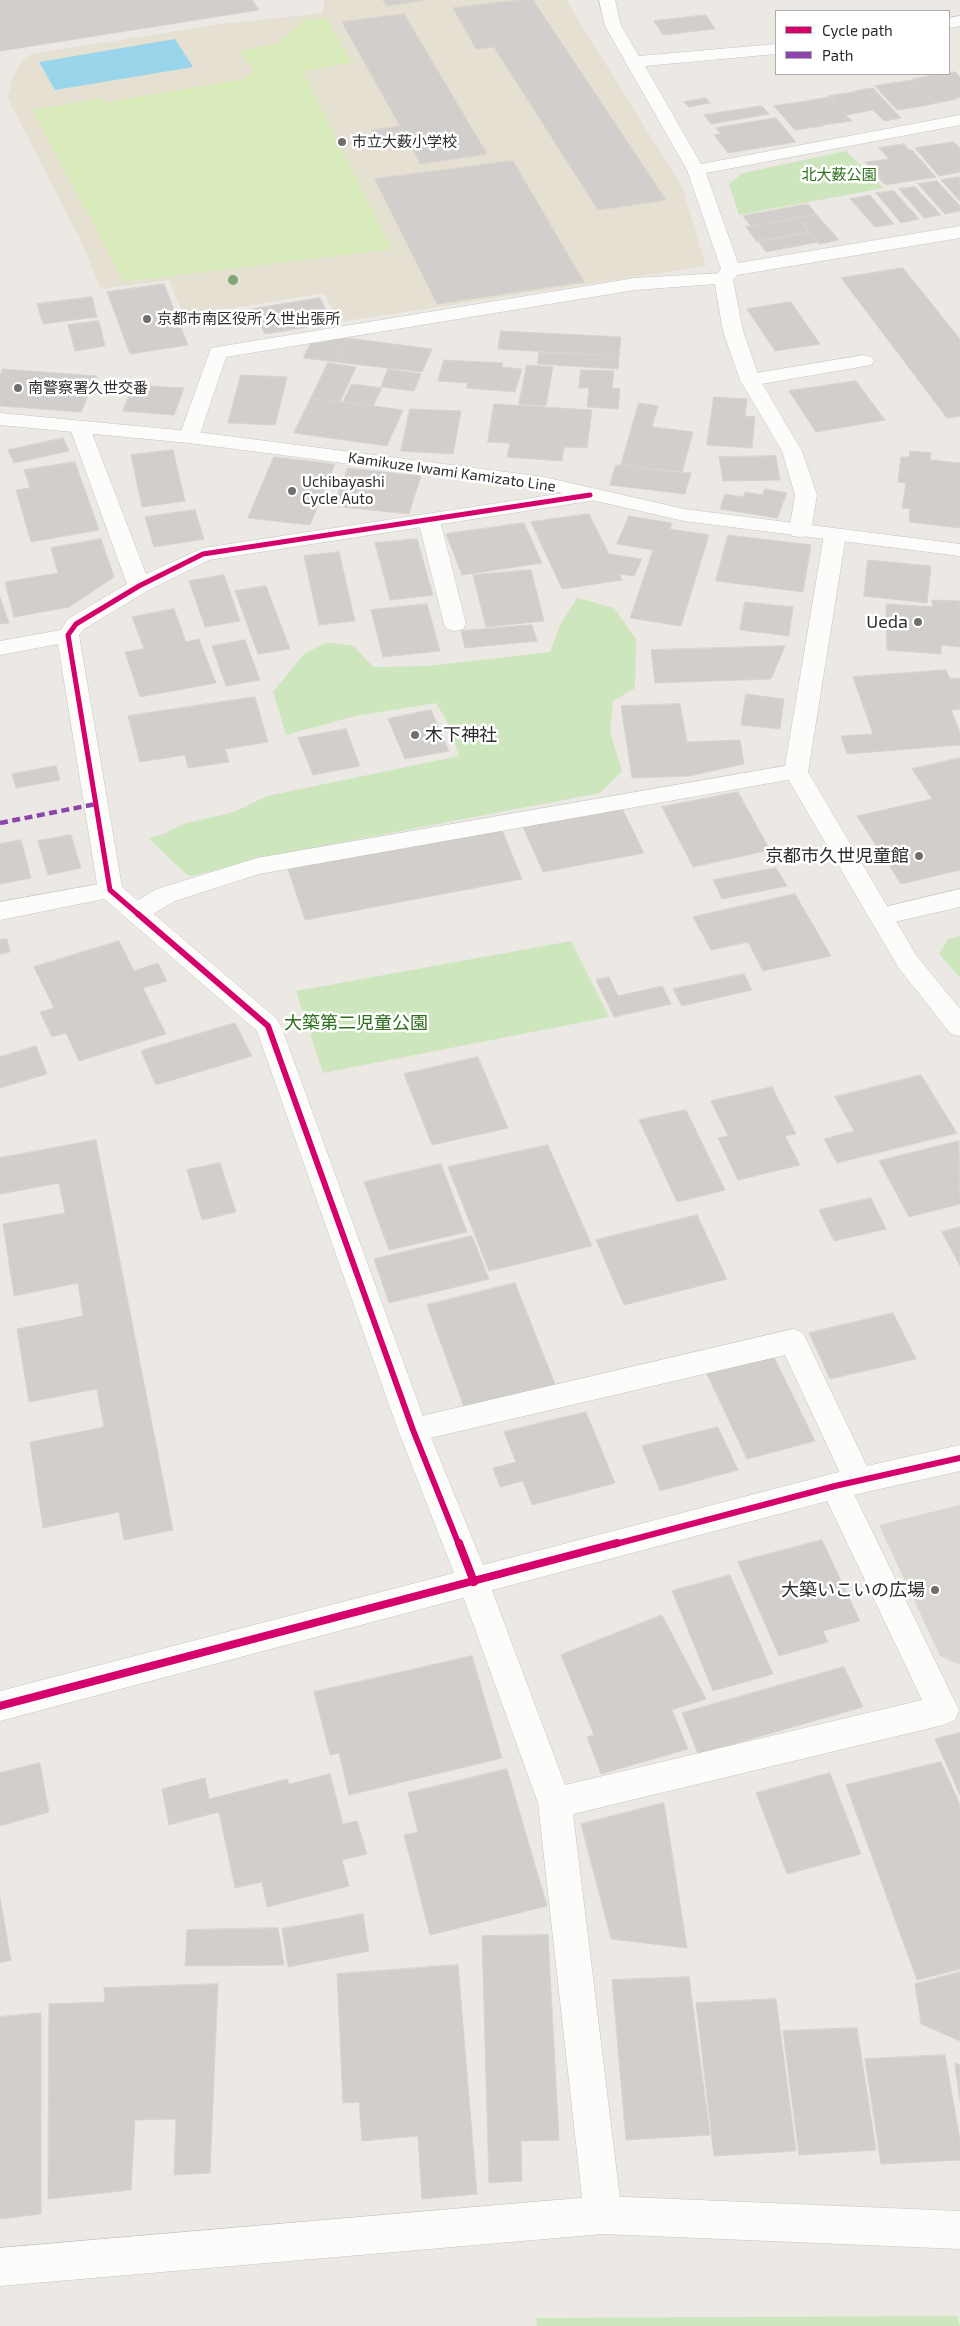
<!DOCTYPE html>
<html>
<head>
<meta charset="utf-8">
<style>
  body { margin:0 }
  #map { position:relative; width:960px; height:2326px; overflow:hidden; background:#ece8e4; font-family:"Exo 2",sans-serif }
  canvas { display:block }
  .legend { position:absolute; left:775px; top:10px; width:175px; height:65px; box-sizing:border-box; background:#fff; border:1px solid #ababab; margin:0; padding:6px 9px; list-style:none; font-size:15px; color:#2e2e2e }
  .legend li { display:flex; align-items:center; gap:10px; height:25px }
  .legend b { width:25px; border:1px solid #ababab }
</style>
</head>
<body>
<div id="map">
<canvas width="960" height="2326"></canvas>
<ul class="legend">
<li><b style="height:6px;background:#d6006c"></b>Cycle path</li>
<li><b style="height:6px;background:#8e44ad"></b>Path</li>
</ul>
</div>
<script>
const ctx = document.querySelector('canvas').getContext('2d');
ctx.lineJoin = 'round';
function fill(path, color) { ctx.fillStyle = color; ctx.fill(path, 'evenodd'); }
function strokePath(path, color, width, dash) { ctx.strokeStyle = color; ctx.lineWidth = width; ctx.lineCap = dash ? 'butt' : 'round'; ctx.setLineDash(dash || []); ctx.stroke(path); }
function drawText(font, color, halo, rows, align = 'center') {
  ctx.font = font + ' "Exo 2","Noto Sans JP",sans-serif'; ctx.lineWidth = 5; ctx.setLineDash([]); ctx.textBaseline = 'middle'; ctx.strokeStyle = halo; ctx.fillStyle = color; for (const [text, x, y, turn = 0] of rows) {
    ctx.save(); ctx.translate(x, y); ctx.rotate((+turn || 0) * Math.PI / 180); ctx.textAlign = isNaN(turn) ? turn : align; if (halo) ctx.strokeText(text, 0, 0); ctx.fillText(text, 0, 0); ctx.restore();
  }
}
fill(new Path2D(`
  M324 0H566L682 187 706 266 339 322 324 293 184 316 169 280 101 289 82 243 7 97 14 75 23 59 32 54 221 24 323 13Z`), '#e6e0d3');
fill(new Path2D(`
  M846 151 884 188 739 215 729 184 743 173Z
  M577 598 614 608 636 639 635 688 613 701 610 732 622 771 600 793 270 856 192 876 187 875 148 838 164 834 183 824 234 812 267 796 459 756 450 727 436 703 355 716 286 735 273 692 304 654 327 642 354 646 373 667 428 666 550 652 560 625Z
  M960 936V978L939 954 948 939Z
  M571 941 609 1017 323 1073 296 991Z
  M957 2316 960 2326H537L536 2318Z`), '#cee6be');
fill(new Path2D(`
  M327 18 352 63 303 71 392 249 124 282 32 110 103 98 106 102 243 79 254 71 238 51 278 43 304 20Z`), '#d9eabb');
fill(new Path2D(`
  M960 1505V1665L940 1656 879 1525Z`), '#dad6d2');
fill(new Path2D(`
  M175 39 193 67 55 90 39 62Z`), '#99d6ec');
const building = new Path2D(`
  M0 0H252L259 10 0 51Z
  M383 0H426L387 6Z
  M521 0H533L666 200 598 210 494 47 476 49 453 8Z
  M404 14 487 154 420 164 408 140 379 144 371 130 400 126 342 22Z
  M706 15 715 29 663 35 654 21Z
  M955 72 960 77V97L956 98 934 75Z
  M934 75 956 98 957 99 936 103 913 79Z
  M914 80 936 103H937L917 107 894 83Z
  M894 83 917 107 897 110 875 86Z
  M873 88 901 118 884 121 855 91Z
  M856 92 873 110 846 115 829 96Z
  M831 97 846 115 852 121 822 125 802 102Z
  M706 98 710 103 689 107 684 102Z
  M802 102 822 125 823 126 795 130 774 106Z
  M762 106 769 114 711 124 704 115Z
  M776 118 796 142 728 153 714 135 721 134 716 128Z
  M954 142 960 148V172L939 176 915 148Z
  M904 144 909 150H912L936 177 885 185 865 162 889 159 879 148Z
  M513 161 584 282 437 304 375 179Z
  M959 177 960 178V201L941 180Z
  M937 181 960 206V211L945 214 918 184Z
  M915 187 941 215 924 218 899 189Z
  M894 191 919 219 901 223 876 193Z
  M870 195 894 224 875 227 850 199Z
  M808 204 817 215 751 226 743 216Z
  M817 215 839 240 819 244 797 218Z
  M797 218 810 232 757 242 746 227Z
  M810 232 818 242 766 252 758 241Z
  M903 268 960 339V416L947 418 841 278Z
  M164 284 188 345 130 354 107 292Z
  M92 297 97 317 43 324 37 304Z
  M320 298 333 323 265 334 253 309Z
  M791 302 820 344 775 351 747 309Z
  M99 321 105 346 75 351 68 325Z
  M501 331 621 337 619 356 498 349Z
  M347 338 336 362 303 358 310 344Z
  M347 338 432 349 422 372 336 362Z
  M539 352 619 356 618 369 538 364Z
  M444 360 503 363 502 367 522 369 515 392 466 388 468 383 438 381Z
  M328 363 356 367 340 402 311 398Z
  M527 365 553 367 546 406 519 404Z
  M3 369 97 376 81 412 0 406V376Z
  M388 369 421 374 414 391 381 387Z
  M581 370 614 371 612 388 620 389 618 409 587 407 589 388H579Z
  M241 375 287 377 275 425 228 423Z
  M856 381 885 420 816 432 789 391Z
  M352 384 382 388 373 406 343 402Z
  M133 385 184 388 174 415 123 411Z
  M714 397 747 399 745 416 755 417 752 448 707 445Z
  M311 398 373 406 403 410 387 446 294 433Z
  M639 403 658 406 652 427 693 432 682 473 621 465Z
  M494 404 592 410 587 448 564 447 562 461 507 457 510 443 488 442Z
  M410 409 461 411 453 454 401 451Z
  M63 438 69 451 14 463 8 450Z
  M173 450 185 501 142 507 131 455Z
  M910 451 931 453 930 460 960 463V528L909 522 910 509 902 508 906 483 898 482 901 457H909Z
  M776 456 780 480 723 481 719 457Z
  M274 457 335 464 310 525 248 518Z
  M75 462 99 530 31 542 16 490 30 488 24 470Z
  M616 465 691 473 685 494 610 485Z
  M348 468 421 476 409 514 333 506Z
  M765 489 787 493 777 518 720 509 725 494 744 497 745 492 762 495Z
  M195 510 204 539 154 547 145 517Z
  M589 514 609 554 642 559 634 576 619 574 622 580 562 589 531 522Z
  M629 516 672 523 670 529 709 535 681 626 630 618 653 550 617 544Z
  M524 523 542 563 462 575 446 534Z
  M728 535 811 545 803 592 716 581Z
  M101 539 114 577 69 607 14 617 5 582 58 573 51 548Z
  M417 539 433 595 390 600 375 543Z
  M339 552 355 621 319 625 304 556Z
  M868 560 931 566 927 603 864 596Z
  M531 570 544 621 486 627 473 575Z
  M224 575 240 621 205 627 189 581Z
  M266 586 290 649 258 654 235 591Z
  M0 597 9 623 0 624Z
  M932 600 960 601V647L941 645V654L887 650 886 604 933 607Z
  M745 602 793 607 789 636 740 630Z
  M427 604 440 651 383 657 371 610Z
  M174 609 186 642 199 639 216 683 140 697 125 652 144 649 132 617Z
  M532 625 537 641 465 648 461 631Z
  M245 640 260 680 226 686 212 646Z
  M785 646 771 679 655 683 651 650Z
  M946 670 950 679 960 678V709L951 710 960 732V745L847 754 841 736 873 734 853 677Z
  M746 694 784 699 780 729 741 725Z
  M255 697 268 742 225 749 229 762 188 768 185 755 140 762 128 716Z
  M680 704 687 742 740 740 744 764 689 776 632 778 621 706Z
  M431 710 449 751 405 759 388 719Z
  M346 729 360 766 313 775 298 738Z
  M960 758V870L901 884 857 816 932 799 912 769Z
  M56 766 60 780 16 788 12 774Z
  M738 792 770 850 693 867 662 807Z
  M622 808 644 853 543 872 523 827Z
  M502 830 522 879 305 920 288 869Z
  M71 835 81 868 48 875 38 841Z
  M21 840 31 878 0 884V844Z
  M776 868 787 886 722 899 713 880Z
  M795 894 831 956 763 971 748 942 711 950 693 917Z
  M7 939 10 952 0 954V940Z
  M119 941 134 971 158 963 167 981 143 988 166 1034 79 1061 66 1033 52 1037 40 1012 54 1008 34 967Z
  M744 974 752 990 682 1006 673 989Z
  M609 977 618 996 662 986 671 1004 614 1017 596 980Z
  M235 1023 252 1056 156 1085 141 1051Z
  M36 1046 47 1074 0 1088V1057Z
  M478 1057 508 1128 432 1145 404 1074Z
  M921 1075 957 1133 837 1163 824 1139 854 1131 835 1097Z
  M772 1087 796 1134 785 1136 800 1165 738 1180 718 1138 728 1136 711 1101Z
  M686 1110 725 1190 677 1202 639 1120Z
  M96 1140 173 1530 124 1540 119 1512 43 1528 30 1442 104 1427 97 1389 29 1402 17 1329 83 1316 78 1283 14 1296 3 1224 65 1213 59 1183 0 1194V1158Z
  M959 1141 960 1204 909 1217 879 1161Z
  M548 1145 592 1246 489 1271 448 1167Z
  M220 1163 236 1212 202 1220 187 1170Z
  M441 1164 467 1232 389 1250 364 1182Z
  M871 1198 886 1229 834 1241 819 1210Z
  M697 1215 727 1279 624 1305 596 1240Z
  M960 1227V1266L942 1232Z
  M472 1236 489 1279 389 1303 374 1259Z
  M515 1283 555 1384 464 1407 427 1305Z
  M893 1313 916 1359 830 1379 809 1333Z
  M773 1355 815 1441 747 1459 706 1372Z
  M586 1412 615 1483 532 1505 523 1481 500 1487 493 1468 516 1462 504 1432Z
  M718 1427 738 1470 660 1491 642 1446Z
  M822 1540 860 1621 823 1631 828 1642 779 1656 738 1562Z
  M730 1575 773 1674 713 1691 672 1591Z
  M662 1615 706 1699 672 1710 688 1749 601 1774 587 1737 594 1735 561 1655Z
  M472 1656 502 1758 349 1795 339 1753 330 1755 314 1692Z
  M844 1667 863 1707 698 1754 682 1713Z
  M960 1733V1795L935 1739Z
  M941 1762 960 1805V1969L917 1980 846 1785Z
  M40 1763 49 1812 0 1826V1773Z
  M507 1769 547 1906 430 1935 404 1835 418 1832 408 1793Z
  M830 1773 861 1854 787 1874 756 1793Z
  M330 1774 343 1824 357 1821 367 1854 342 1860 349 1886 267 1907 262 1882 235 1888 219 1812 169 1825 162 1789 205 1778 209 1799 287 1779 289 1784Z
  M664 1803 687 1948 611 1939 581 1824Z
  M0 1898 11 1960 0 1963Z
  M363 1914 369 1951 288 1967 282 1929Z
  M278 1928 284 1965 185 1966 187 1930Z
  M548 1935 559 2140 521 2141 522 2181 489 2183 482 1936Z
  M458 1965 477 2194 422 2199 418 2136 362 2141 359 2102 343 2103 337 1974Z
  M960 1972V2041L921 2024 915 1984Z
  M689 1977 710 2135 626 2140 612 1980Z
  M218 1984 210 2173 174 2175 176 2119 135 2120 131 2190 48 2199 49 2004 105 2002 104 1988Z
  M776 1999 796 2151 714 2156 696 2003Z
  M41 2013V2214L0 2219V2017Z
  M857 2028 876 2150 799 2155 783 2031Z
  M945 2055 960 2140V2160L881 2164 865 2059Z
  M955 2063 960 2065V2101Z`);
fill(building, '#d1cecb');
strokePath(building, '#d7d4d0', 1);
const service = new Path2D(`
  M723 273 730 275 732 279 730 283 635 290 226 357 199 437 196 441 189 443 182 441 179 437 211 348 635 278Z
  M864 355 871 357 874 361 871 365 750 386 743 384 740 380 743 376 750 374Z
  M429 514 437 515 440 520 466 624 463 629 455 631 447 629 444 624 418 520 421 515Z
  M796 764 804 767 808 772 804 777 259 874 175 901 146 918 137 921 128 918 124 912 128 906 157 889 257 858Z
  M110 882 119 884 122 890 119 896 0 920V902Z
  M960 889V907L881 925 872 922 868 916 872 910Z
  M793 1329 803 1333 874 1481 870 1490 859 1494 853 1492 959 1710 955 1720 943 1725 573 1814 622 2215 616 2228 603 2234 590 2228 584 2215 538 1803 458 1582 463 1572 474 1568 485 1572 565 1785 922 1700 820 1486 824 1477 835 1473 841 1475 785 1355 413 1442 402 1439 398 1430 402 1421 413 1418Z`);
const minor = new Path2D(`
  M599 0H615L621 26 639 56 776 44V54L645 66 701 164 960 115V125L706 173 738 263 960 226V238L737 275 733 280 743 331 760 380 802 451 817 495 811 531 808 536 800 537 792 536 789 531 795 495 782 451 740 380 723 331 714 279 721 269 687 170 605 26Z
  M960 16V26L949 28V18Z
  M80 422 87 424 90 428 146 574 203 548 590 489 597 491 601 495 597 499 590 501 209 560 147 591 84 629 79 635 122 887 277 1019 281 1026 428 1430 483 1565 835 1473 960 1445V1471L835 1499 0 1721V1691L454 1573 398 1430 257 1031 101 896 98 890 58 644 0 655V641L61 630 68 619 127 584 70 428 73 424Z
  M835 529 843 530 846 535 808 772 916 955 960 1009V1036L951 1034 898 967 784 772 824 535 827 530Z
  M603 2196 960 2211V2249L603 2234 0 2286V2248Z`);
const secondary = new Path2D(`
  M0 413 189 431 544 477 684 509 960 544V556L684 521 544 489 189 443 0 425Z`);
strokePath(service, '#c5c4c5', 1);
strokePath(minor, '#c5c4c5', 1);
strokePath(secondary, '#c5c4c5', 1);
fill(service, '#fcfcfb');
fill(minor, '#fcfcfb');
fill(secondary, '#fcfcfb');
strokePath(new Path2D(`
  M0 823 96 804`), '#8e44ad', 4.5, [8, 4.5]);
strokePath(new Path2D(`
  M139 915 110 890 68 635 76 624 139 586 203 554 590 495`), '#d6006c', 5);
strokePath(new Path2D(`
  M138 914 268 1026 413 1430 459 1545
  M612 1545 835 1486 960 1458`), '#d6006c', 6);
strokePath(new Path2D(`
  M459 1543 474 1582
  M0 1706 617 1543`), '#d6006c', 8);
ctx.fillStyle = '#82a575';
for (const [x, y] of [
  [233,280]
]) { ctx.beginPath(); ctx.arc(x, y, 5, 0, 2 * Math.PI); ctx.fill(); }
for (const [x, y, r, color] of [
  [342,142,5,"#706f6e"],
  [147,319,5,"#706f6e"],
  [18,388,5,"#706f6e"],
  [292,491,5,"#706f6e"],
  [918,622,5,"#706f6e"],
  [415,735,5,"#706f6e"],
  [919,856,5,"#706f6e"],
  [935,1590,5,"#706f6e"]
]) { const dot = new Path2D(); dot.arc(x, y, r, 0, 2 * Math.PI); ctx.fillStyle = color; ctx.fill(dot); strokePath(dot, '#fff', 2); }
drawText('15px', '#2e2e2e', '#fff', [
  ["市立大薮小学校",352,142],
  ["京都市南区役所 久世出張所",157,319],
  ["南警察署久世交番",28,388],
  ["Uchibayashi",302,482],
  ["Cycle Auto",302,499]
], 'left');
drawText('15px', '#2c6e1b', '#fff', [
  ["北大薮公園",839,175]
]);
drawText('15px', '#2e2e2e', '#fff', [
  ["Kamikuze Iwami Kamizato Line",452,472,8]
]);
drawText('18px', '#2e2e2e', '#fff', [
  ["Ueda",908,622],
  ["木下神社",425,735,"left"],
  ["京都市久世児童館",909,856],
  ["大築いこいの広場",925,1590]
], 'right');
drawText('18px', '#2c6e1b', '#fff', [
  ["大築第二児童公園",356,1023]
]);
</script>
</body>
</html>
